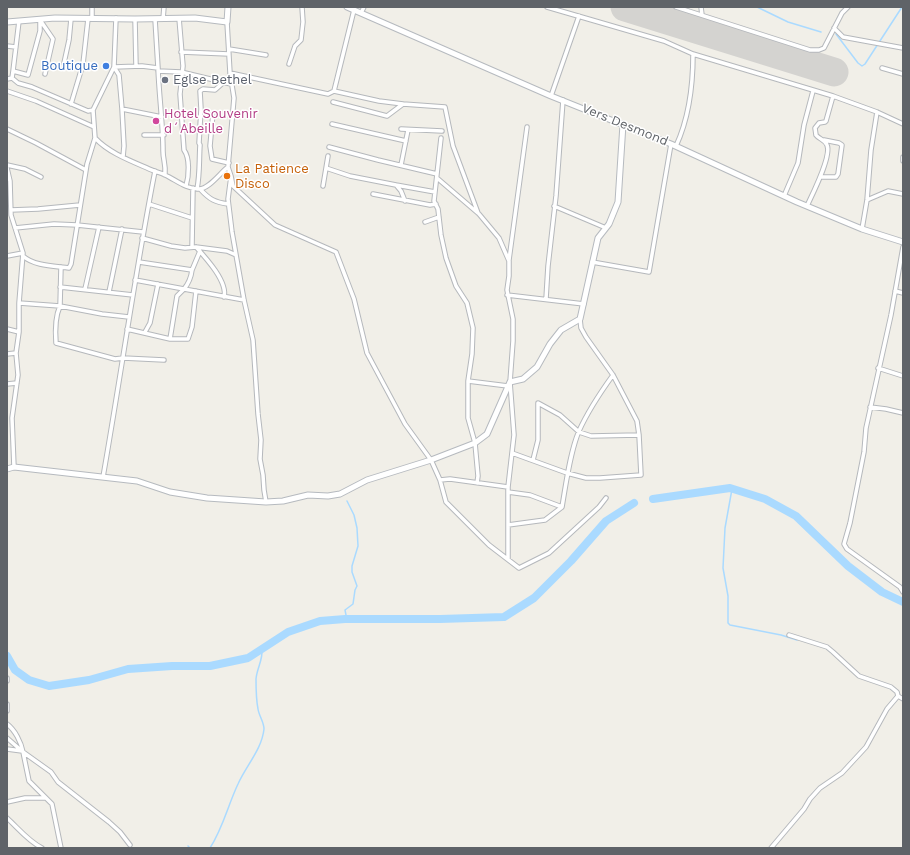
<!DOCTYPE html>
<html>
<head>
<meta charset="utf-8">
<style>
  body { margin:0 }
  #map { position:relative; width:910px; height:855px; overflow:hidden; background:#f1efe8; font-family:"Work Sans",sans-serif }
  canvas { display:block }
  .frame { position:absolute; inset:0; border:8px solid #5f6368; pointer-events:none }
</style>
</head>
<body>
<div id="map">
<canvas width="910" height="855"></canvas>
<div class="frame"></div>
</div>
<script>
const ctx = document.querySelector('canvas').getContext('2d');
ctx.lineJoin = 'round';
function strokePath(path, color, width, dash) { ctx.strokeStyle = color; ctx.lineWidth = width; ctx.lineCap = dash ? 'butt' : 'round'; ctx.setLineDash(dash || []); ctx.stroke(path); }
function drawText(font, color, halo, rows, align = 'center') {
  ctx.font = font + ' "Work Sans",sans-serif'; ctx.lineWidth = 3; ctx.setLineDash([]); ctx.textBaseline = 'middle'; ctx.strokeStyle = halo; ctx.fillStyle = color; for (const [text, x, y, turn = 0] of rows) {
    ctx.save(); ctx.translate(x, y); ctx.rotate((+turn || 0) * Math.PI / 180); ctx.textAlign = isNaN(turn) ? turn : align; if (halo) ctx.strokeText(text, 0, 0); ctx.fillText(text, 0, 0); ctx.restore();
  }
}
strokePath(new Path2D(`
  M757 7 788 22 821 32
  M836 34 858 63 862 66 865 64 902 7
  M732 489 725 528 723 568 728 596V623L730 625 781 635 797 640
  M345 619 346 615 345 610 353 604 355 590 357 586 352 572V566L358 546 357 528 354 515 347 501
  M188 846 190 848
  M210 848C223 828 228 805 238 784 246 766 262 749 264 729 264 722 259 716 258 709 256 699 256 688 256 679 257 668 263 660 262 649`), '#aadaff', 1.5);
strokePath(new Path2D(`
  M653 499 730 488 765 499 796 516 848 566 882 592 903 602
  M7 656 15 670 29 680 49 686 89 680 128 669 172 666H210L248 658 288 632 320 621 345 619H440L504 617 534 598 571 561 606 521 634 503`), '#aadaff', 8);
strokePath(new Path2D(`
  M625 7 834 72`), '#d4d3d0', 29);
const street = new Path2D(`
  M92 7V19
  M547 7 664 41 693 54 833 96 877 112 903 124
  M676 7 810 50H819L824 48 842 13 848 7
  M701 7 702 15
  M361 13 364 7
  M116 18 114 67 93 110 95 138C110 154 134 162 154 171 157 172 162 173 165 175 176 180 186 189 199 189 209 189 220 173 228 167
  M179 18 183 66 180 94 184 150C190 158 189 176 186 186
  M135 19 136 66
  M155 19C156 35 157 52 158 68 159 96 163 123 163 151 163 160 166 164 165 175
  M163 19 164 7
  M40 20 53 39 45 74
  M227 22 230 73 234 98 228 167 231 176 228 199 232 232 244 300 253 340 258 414 261 440 260 459 263 475 264 490 266 502
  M834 28 843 37 903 48
  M7 46 16 47
  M229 49 266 55
  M181 52 229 54
  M64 63 69 40 71 19
  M289 64 295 46 301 40 303 22 302 7
  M114 67 119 75 122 109 124 146 123 157
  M114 67 142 66 158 68
  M882 68 903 74
  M13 71 19 21
  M158 71 181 72 231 84
  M230 73 328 94 334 91 354 10
  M12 78 18 83 32 87 88 111 93 110
  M7 79 12 78 13 71 28 75 40 31V19
  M7 91 36 101 94 127
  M334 91 379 101 403 104
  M551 96 579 16
  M333 102 387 116 403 104 445 107 453 146 478 213
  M71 104 83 64 88 19
  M122 109 162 117
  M213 113 210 146 212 159 229 163
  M332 124 406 141
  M7 129 36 143 86 170
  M401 129 442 131
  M144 135H164
  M441 138 434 201 438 209 441 235 446 258 456 286 467 303 473 328 472 354 468 381V418L475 443 478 476 477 483
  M676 146C689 118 693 85 693 54
  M329 147 378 160 437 174
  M903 161V157
  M7 165 25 169 41 177
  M401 165 408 130
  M7 168 10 181 11 215 23 253 19 303V332L16 353 18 375 12 418 14 467
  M326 168 350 176 396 185 401 191 405 201
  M231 176 233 186 275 225 336 252 354 299 367 353 405 424 431 460 440 480 446 502 489 545 519 568 549 553 599 507 606 498
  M821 177H836L838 174 842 145 839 143 824 140
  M437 178 479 214 499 238 509 261V276L507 290 513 319V341L510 382 514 435 508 487V559
  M396 185 435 192
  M323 186 328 156
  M197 189C200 174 199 160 200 145L199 143 201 109 200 91 203 89 215 90 224 82
  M200 189C210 200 215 202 228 204
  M373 194 430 205 436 204
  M784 196 798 163 804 125 813 91
  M867 200 888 191 903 194
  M149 204 192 218
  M554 206 606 228
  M807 206C812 195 832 156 827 145 825 140 819 139 816 135L815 128 819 123 825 122 826 121 833 96
  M11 210 38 209 80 205
  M425 222 439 217
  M15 228 54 224 77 225 143 232
  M862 229 867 200 871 150 877 112
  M142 238 171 246 185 248 196 247 227 251 236 255
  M192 247 193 188
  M196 247C206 258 228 282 224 297
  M903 247 891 315 866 428 864 452 850 523 844 544 847 549 900 587 903 592
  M7 256 23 253
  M23 256C34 266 54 266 69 268L71 264 87 164 95 138
  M509 260 527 127
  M592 262 649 272 671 144
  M61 267 60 306 102 314 129 317
  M192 270 200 251
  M135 280 184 289C189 283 191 278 192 270L139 262
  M60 287 133 295
  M85 289 99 227
  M895 291 903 293
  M109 292 122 229
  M507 295 584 304
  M546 299 548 266 556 196 563 100
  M19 303 60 306C55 317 55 330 56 343L115 359 123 358 164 360
  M7 329 19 332
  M127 329 170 339H188L192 327 196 291
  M145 332 150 323 158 284
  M170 339 177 296 184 289 244 300
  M7 354 16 353
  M878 368 903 376
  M468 381 508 386
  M7 384 17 383
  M870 407 886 409 903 413
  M512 453 567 473 586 478H600L641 475 639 435 637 421 613 375 586 337 581 328 580 319
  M533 460 538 440V403L560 415 579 432 591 436 639 435
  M103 477C121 375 135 273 155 171
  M440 480 450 479 508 487
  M508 492 530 495 562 507
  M508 525 545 520 562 507C566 484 570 452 579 431 588 411 600 393 613 375
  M789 635 827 647 833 652 859 676 891 687 897 692 898 696
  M7 678V681
  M7 704V711
  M7 724C15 730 21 742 23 752L51 772 58 782 109 822 120 832 130 845
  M7 738 23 752 29 781 52 804 61 848
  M7 749 22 751
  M7 802 25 798H45
  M7 818C18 828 28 841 42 848
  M771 848 804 809 810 799 820 788 842 773 866 747 887 709 898 696 903 699`);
const secondary = new Path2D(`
  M347 7 551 96 671 144 797 202 862 229 903 242
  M7 22 55 18 135 19 195 18 227 22 228 7
  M7 469 14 467 137 481 170 492 207 498 266 502 283 501 308 495 328 496 340 494 367 480 431 460 475 443 487 434 510 382 523 379 537 367 550 344 561 330 580 319 598 238 609 224 618 202 623 124`);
strokePath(street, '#b5b8bc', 5.5);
strokePath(secondary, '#b6babf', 7);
strokePath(street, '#fff', 3.5);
strokePath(secondary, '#fff', 5);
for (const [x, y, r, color] of [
  [106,66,4,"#3f7fe0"],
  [165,80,4,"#6b7280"],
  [156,121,4,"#d1479c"],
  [227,176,4,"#e8710a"]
]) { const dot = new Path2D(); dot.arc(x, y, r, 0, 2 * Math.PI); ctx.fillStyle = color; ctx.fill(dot); strokePath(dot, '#fff', 1.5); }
drawText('13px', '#366cbe', '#fff', [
  ["Boutique",98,66]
], 'right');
drawText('13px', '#5b616d', '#fff', [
  ["Eglse Bethel",173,80]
], 'left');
drawText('13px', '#b23c85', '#fff', [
  ["Hotel Souvenir",164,114],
  ["d´Abeille",164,129]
], 'left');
drawText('13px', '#5f6368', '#fff', [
  ["Vers Desmond",625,125,22]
]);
drawText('13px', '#c56008', '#fff', [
  ["La Patience",235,169],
  ["Disco",235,184]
], 'left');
</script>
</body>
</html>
